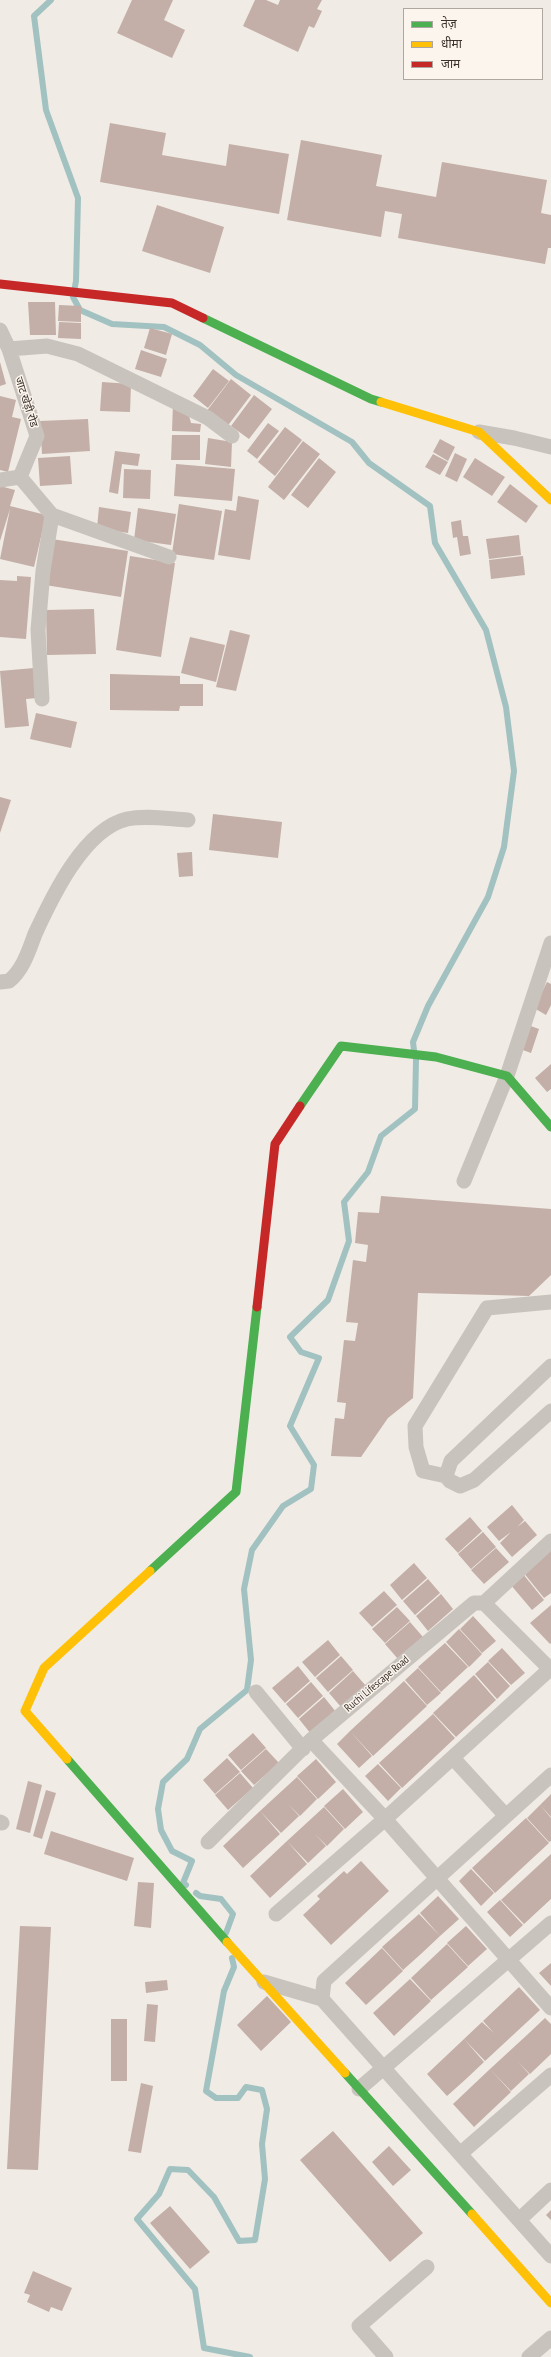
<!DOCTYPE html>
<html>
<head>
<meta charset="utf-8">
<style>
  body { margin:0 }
  #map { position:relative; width:551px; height:2357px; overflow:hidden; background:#f0ebe5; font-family:"PT Sans Narrow","Noto Sans Devanagari",sans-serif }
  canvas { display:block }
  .legend { position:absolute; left:403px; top:8px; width:140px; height:72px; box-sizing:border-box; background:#fbf5ee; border:1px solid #aea6a0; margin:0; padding:5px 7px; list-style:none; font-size:12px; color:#3b302b }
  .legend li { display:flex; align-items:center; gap:8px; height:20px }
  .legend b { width:20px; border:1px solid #aea6a0 }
</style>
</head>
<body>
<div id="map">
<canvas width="551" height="2357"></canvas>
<ul class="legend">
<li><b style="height:5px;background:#4caf50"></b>तेज़</li>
<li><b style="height:5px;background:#ffc107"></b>धीमा</li>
<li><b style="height:5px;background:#c62828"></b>जाम</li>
</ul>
</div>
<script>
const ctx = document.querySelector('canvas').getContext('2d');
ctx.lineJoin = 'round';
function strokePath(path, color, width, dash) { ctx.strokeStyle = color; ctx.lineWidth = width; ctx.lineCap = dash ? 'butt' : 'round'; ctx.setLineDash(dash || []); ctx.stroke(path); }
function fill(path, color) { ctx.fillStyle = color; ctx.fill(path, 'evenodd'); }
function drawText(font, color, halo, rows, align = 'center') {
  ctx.font = font + ' "PT Sans Narrow","Noto Sans Devanagari",sans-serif'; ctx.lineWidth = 3; ctx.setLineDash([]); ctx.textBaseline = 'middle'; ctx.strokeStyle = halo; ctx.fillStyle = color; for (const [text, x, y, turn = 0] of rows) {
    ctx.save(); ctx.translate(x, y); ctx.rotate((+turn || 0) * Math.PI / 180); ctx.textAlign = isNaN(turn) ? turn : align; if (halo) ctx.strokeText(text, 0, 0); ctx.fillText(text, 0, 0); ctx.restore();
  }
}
strokePath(new Path2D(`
  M51 0 34 16 46 110 78 198 76 281 73 297 80 310 112 324 164 327 200 345 236 375 352 442 369 463 430 506 435 543 486 630 506 707 514 771 504 847 488 897 428 1006 413 1042 414 1050
  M186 1885 183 1883 192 1861 172 1851 161 1830 158 1809 163 1782 187 1759 200 1729 247 1690 251 1660 244 1589 252 1550 283 1506 311 1489 314 1465 290 1426 319 1358 301 1352 290 1337 328 1300 349 1241 344 1202 368 1172 381 1136 415 1109 416 1059
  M196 1893 200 1896 221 1899 233 1914 226 1933
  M232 1958 234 1967 224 1991 206 2091 216 2098H238L246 2087 262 2090 267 2109 262 2144 265 2179 255 2240 239 2241 214 2197 188 2170 170 2169 159 2194 137 2219 195 2289 204 2348 250 2357`), '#a1c2c1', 6);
fill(new Path2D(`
  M132 0H173L164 20 185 30 172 58 117 33Z
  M255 0H266L278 5 280 0H322L317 9 322 11 314 28 309 26 298 52 243 26Z
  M110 123 166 133 162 155 226 166 229 144 289 154 279 214 100 182Z
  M301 140 382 155 376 186 436 197 442 162 547 180 541 213 551 215V248H548L545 264 398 238 402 214 385 211 381 237 287 220Z
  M157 205 224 227 210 273 142 251Z
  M28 302H55L56 335H30Z
  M59 305 81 306V322L58 321Z
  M59 322 81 323V339L58 338Z
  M150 328 172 334 166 355 144 348Z
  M141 350 167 359 161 377 135 369Z
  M0 362 6 384 0 386Z
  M213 369 229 381 208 408 193 396Z
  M231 379 251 395 226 428 206 412Z
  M102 382 131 384 130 412 100 411Z
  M254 395 272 409 249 439 231 426Z
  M0 396 16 400 12 417 21 419 8 472 0 470Z
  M173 403 188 412 191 423 201 424 200 432 172 431Z
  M88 419 90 451 42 454 40 421Z
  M268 423 279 431 257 459 247 451Z
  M285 427 302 440 275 476 258 462Z
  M172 435H200V460H171Z
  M208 438 232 442 231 467 205 464Z
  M440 439 455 447 448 461 433 452Z
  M303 441 320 454 284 500 268 487Z
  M115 451 140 454 138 466 122 464 118 494 109 492Z
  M455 453 467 459 457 482 445 476Z
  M433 454 448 462 440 475 425 467Z
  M70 456 72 484 40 486 38 458Z
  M319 458 336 472 308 508 291 495Z
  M475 458 505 477 492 496 463 477Z
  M176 464 235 469 232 501 174 496Z
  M124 469 151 470 150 499 123 498Z
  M510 484 538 506 526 523 497 502Z
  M0 486 15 490 10 506 46 515 34 567 0 559 10 509 0 541Z
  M238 496 259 500 250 560 218 555 225 509 236 511Z
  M179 504 222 511 214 560 172 554Z
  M99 507 131 512 128 533 97 528Z
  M138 508 176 514 171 545 134 540Z
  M461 520 463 536H468L471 554 460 556 457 537 453 538 451 522Z
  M519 535 521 555 489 559 486 539Z
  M52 539 128 551 121 597 45 585Z
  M130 556 175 563 161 657 116 650Z
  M523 556 525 575 491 579 489 560Z
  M17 576 31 577 26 639 0 637V580L17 581Z
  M94 609 96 654 47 655 46 610Z
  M230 630 250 635 236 691 216 687Z
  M190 637 225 645 216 682 181 673Z
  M34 668 37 698 26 699 29 726 5 728 0 671Z
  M110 674 180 676V684H203V706H180L179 711 110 710Z
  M36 713 77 722 71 748 30 739Z
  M0 797 11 800 0 833Z
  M213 814 282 822 278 858 209 850Z
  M192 852 193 876 179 877 177 853Z
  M547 982 551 984V1005L546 1015 534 1008Z
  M528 1025 539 1029 531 1053 520 1049Z
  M551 1064V1089L547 1092 535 1078Z
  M381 1196 551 1209V1275L529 1296 418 1293 413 1398 388 1418 361 1457 331 1456 335 1418 344 1419 346 1403 337 1402 344 1340 355 1341 358 1323 346 1322 353 1260 366 1262 368 1245 355 1243 358 1212 379 1213Z
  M512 1505 524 1520 517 1527 525 1521 537 1535 512 1557 500 1543 511 1532 499 1541 487 1527Z
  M470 1517 482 1531 458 1553 445 1539Z
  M483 1532 496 1547 471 1569 458 1554Z
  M496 1548 509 1562 484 1584 471 1570Z
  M551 1548V1593L544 1598 523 1572Z
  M414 1563 427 1578 402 1600 390 1585Z
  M523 1574 544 1600 532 1610 510 1584Z
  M428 1579 440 1593 415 1615 403 1601Z
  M384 1591 397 1605 372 1627 359 1613Z
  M441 1594 453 1609 428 1631 416 1616Z
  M551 1605V1643L550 1644 530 1623Z
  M397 1607 410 1621 385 1643 372 1629Z
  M473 1616 496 1641 482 1653 460 1629Z
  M410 1622 423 1637 398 1659 385 1644Z
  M459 1629 482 1654 469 1667 446 1642Z
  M328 1640 340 1655 315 1677 302 1662Z
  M445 1643 468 1667 441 1692 418 1667Z
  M502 1648 525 1673 511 1685 488 1661Z
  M341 1656 353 1670 328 1692 316 1678Z
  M488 1662 510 1686 497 1699 475 1674Z
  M298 1666 310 1681 285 1703 272 1688Z
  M418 1668 441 1693 427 1705 405 1680Z
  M353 1671 366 1686 341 1707 329 1693Z
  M474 1675 496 1700 483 1712 466 1694 483 1712 456 1737 433 1713Z
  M404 1681 427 1706 373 1756 350 1731Z
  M311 1682 323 1696 298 1718 286 1704Z
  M324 1697 336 1712 311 1734 299 1719Z
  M433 1714 455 1738 402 1788 379 1763Z
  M350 1731 372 1756 359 1768 337 1744Z
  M253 1733 266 1748 241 1770 228 1755Z
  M266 1749 279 1763 254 1785 241 1771Z
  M227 1758 240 1772 215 1794 203 1780Z
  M316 1759 336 1782 318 1799 297 1776Z
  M378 1764 401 1788 388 1801 365 1776Z
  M240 1773 253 1788 228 1810 215 1795Z
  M297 1777 317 1799 300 1816 288 1804 299 1816 281 1833 260 1811Z
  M28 1781 42 1785 30 1833 16 1829Z
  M343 1789 363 1812 345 1829 324 1806Z
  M46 1790 56 1793 42 1839 33 1836Z
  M551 1794V1817L540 1805Z
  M540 1805 551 1818V1841L549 1842 527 1818Z
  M324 1807 344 1829 327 1846 315 1834 326 1846 308 1863 287 1841Z
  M260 1811 280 1834 243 1868 223 1846Z
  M526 1818 549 1843 495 1893 472 1868Z
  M51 1831 134 1858 127 1881 44 1854Z
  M287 1841 307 1864 270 1898 250 1876Z
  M551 1854V1899L524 1924 501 1900Z
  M361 1861 389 1891 331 1945 303 1915 320 1899 317 1896 344 1871 347 1874Z
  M471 1869 494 1893 481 1906 459 1881Z
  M138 1882 154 1883 151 1928 134 1926Z
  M438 1896 459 1919 440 1936 420 1913Z
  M500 1900 523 1925 510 1937 487 1912Z
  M419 1914 440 1936 422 1953 411 1941 422 1953 403 1970 382 1947Z
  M20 1926 51 1927 38 2170 7 2169Z
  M466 1926 487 1949 468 1966 447 1943Z
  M447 1944 468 1967 431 2000 411 1978 429 1961 440 1973 429 1961Z
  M382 1948 403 1971 366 2005 345 1983Z
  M551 1963V1986L539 1973Z
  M410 1979 431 2001 394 2036 373 2013Z
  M167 1980 168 1990 146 1993 145 1982Z
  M519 1987 540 2010 485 2061 464 2039 482 2022 494 2033 483 2021Z
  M267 1996 291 2022 261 2051 237 2025Z
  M147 2004 158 2005 155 2042 144 2041Z
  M545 2018 551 2024V2054L530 2074 518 2062 529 2074 511 2091 490 2069 527 2035 538 2047 527 2035Z
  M111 2019H127V2081H111Z
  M464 2039 484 2062 466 2079 455 2067 466 2079 447 2096 427 2074Z
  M490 2069 511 2092 474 2127 453 2104Z
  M141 2083 153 2086 141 2153 128 2151Z
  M333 2131 423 2233 390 2262 300 2160Z
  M389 2146 411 2170 393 2186 372 2162Z
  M170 2206 210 2252 190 2269 150 2223Z
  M551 2210V2220L546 2215Z
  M33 2271 72 2288 62 2311 51 2307 49 2312 27 2302 30 2295 24 2293Z`), '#c3afa7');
strokePath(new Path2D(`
  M0 330 9 349 37 436 20 477 0 480
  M9 349 47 346 78 354 208 418 232 436
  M479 432 514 438 551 447
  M20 477 52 515 169 557
  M42 699 38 630 43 571 52 515
  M0 982 9 981C23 970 29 950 35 934 52 897 84 829 127 819 146 815 169 819 188 820
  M464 1181 507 1076 551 943
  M551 1302 487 1308 415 1426 416 1447 423 1471 446 1476 451 1461 551 1366
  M446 1476 450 1481 460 1486 474 1480 551 1411
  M484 1603 551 1541
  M256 1692 303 1749
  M311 1740 385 1819 551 2008
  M453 1758 506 1816
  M0 1822 2 1823
  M208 1842 311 1740 474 1603H484L551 1670
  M276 1914 385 1819 551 1668
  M264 1982 322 1999 551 2256
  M322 1999 324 1981 551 1775
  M359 2089 551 1923
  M460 2154 551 2075
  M519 2220 551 2190
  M386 2357 359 2326 427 2267
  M529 2357 551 2338`), '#c9c3be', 15);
strokePath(new Path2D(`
  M203 318 371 399 381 402
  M300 1106 341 1046 436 1057 507 1076 551 1127
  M150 1571 236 1492 257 1307
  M67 1759 227 1942
  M345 2073 472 2214`), '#4caf50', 9);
strokePath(new Path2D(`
  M381 402 479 432 551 500
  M67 1759 25 1711 44 1668 150 1571
  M227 1942 345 2073
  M472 2214 551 2303`), '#ffc107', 9);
strokePath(new Path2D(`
  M0 284 172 303 203 318
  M257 1307 275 1144 300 1106`), '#c62828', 9);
drawText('11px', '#3b302b', '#fbf5ee', [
  ["जाट खेड़ी रोड",26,402,72],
  ["Ruchi Lifescape Road",377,1684,-40]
]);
</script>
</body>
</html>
